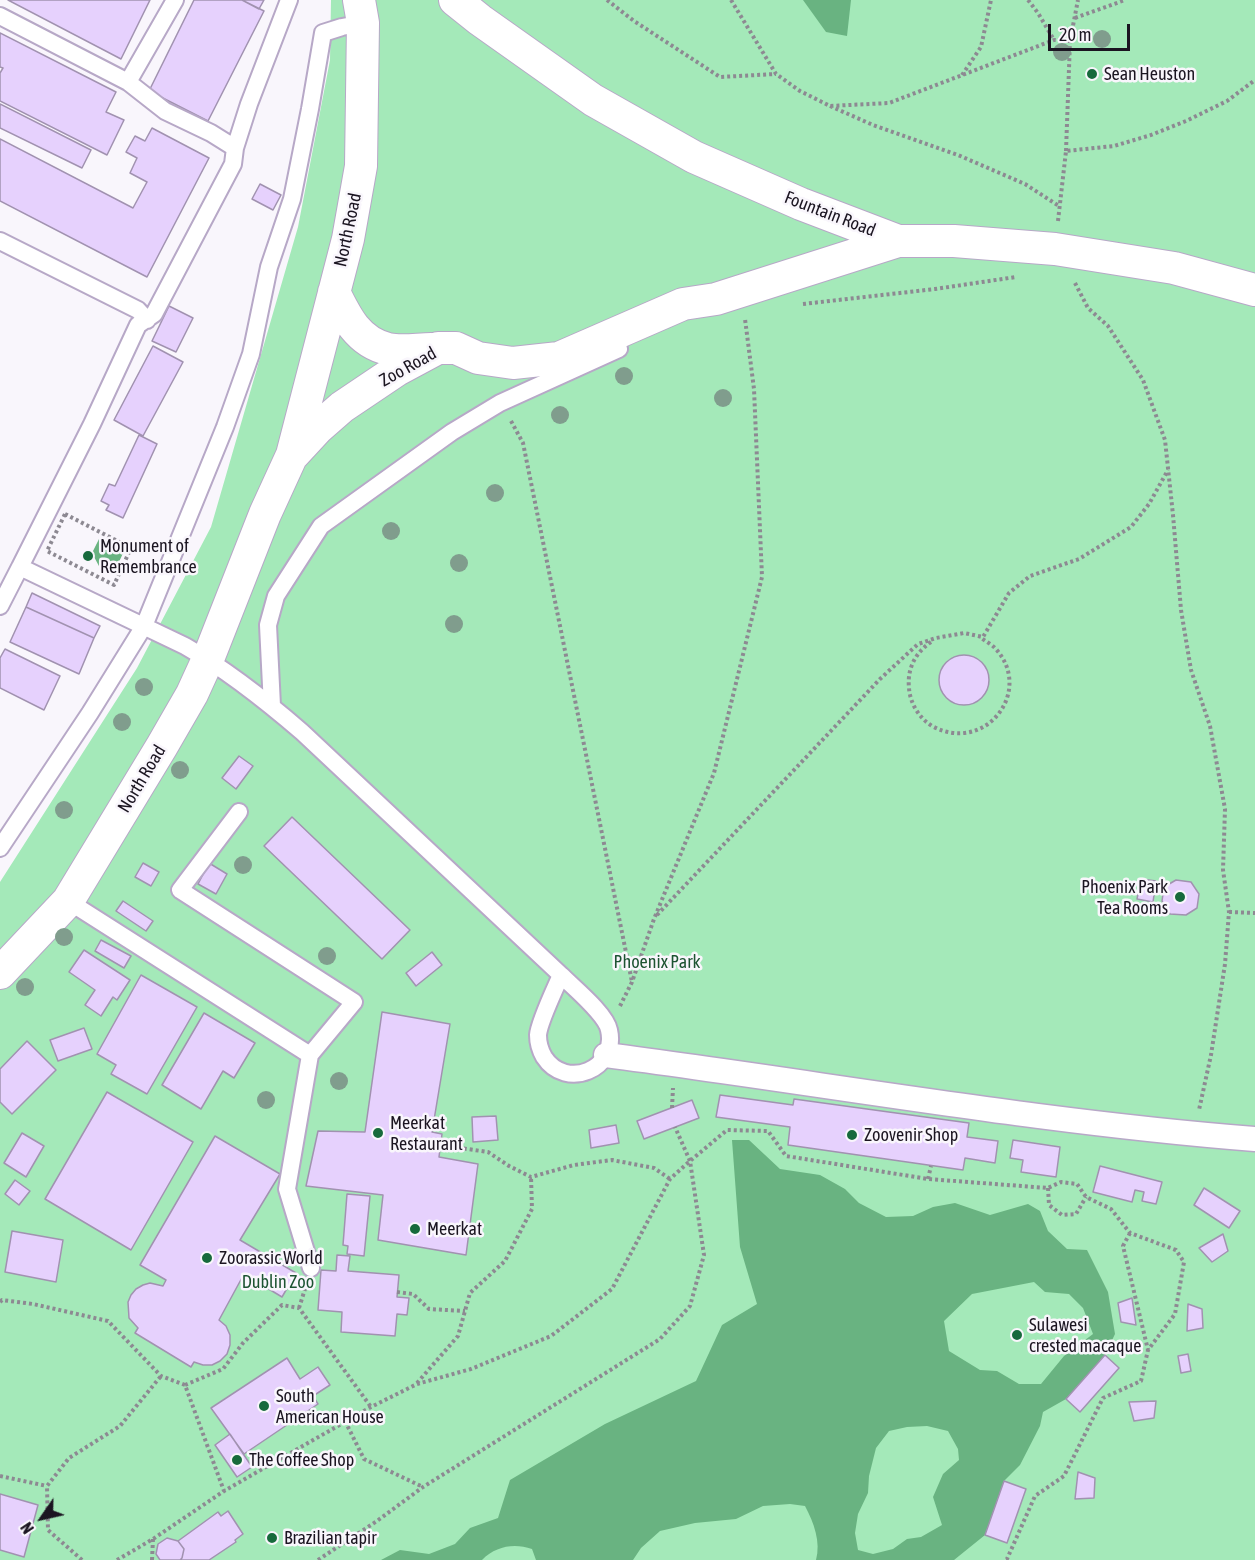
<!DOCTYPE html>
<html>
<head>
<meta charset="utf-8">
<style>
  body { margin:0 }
  #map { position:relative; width:1255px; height:1560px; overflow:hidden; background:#f9f6fc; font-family:"Asap Condensed",sans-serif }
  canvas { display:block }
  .north { position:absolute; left:12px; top:1488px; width:60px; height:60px; -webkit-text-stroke:4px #f9f6fc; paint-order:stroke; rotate:236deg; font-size:16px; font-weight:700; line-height:24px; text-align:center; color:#1b1521 }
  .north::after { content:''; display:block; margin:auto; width:21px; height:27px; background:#1b1521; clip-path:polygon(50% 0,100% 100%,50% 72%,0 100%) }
  .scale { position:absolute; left:1048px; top:24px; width:82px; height:27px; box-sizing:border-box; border:3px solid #1b1521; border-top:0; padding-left:8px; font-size:18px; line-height:21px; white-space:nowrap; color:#1b1521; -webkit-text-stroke:4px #f9f6fc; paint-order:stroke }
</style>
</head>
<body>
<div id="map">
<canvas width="1255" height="1560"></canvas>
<div class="north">N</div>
<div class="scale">20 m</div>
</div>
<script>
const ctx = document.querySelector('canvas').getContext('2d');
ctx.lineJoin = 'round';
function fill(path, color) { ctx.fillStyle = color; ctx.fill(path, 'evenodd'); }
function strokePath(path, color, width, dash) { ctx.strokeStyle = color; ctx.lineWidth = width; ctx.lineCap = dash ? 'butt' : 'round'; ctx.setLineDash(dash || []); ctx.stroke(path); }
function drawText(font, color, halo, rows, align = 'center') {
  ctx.font = font + ' "Asap Condensed",sans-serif'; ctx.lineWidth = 5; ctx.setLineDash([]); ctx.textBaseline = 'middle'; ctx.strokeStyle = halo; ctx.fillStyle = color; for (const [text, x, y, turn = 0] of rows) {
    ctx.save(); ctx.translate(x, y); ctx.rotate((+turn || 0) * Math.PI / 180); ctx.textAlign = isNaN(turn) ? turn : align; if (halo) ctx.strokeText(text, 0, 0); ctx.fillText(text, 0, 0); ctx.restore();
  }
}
fill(new Path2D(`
  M331 0H1255V1560H0V882L137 668 211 527 298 227 330 60Z`), '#a4e9b9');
fill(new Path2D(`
  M803 0H851L847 36 826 32Z
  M99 539 124 551 113 575 100 568 92 553Z
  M732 1140H749L780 1169 820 1175 845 1189 859 1203 886 1217 913 1216 933 1207 955 1203 990 1215 1028 1204 1040 1211 1048 1231 1067 1249 1087 1250 1108 1292 1115 1334 1105 1355 1066 1399 1043 1412 1040 1426 1020 1465 1004 1481 985 1535 954 1560H816C821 1542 814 1523 805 1506L790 1504 763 1506 736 1519 695 1523 660 1531 641 1548 633 1560H536L532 1549C514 1543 496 1546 482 1560H381L400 1550 429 1554 455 1544 470 1528 498 1518 510 1480 605 1424 696 1381 722 1325 757 1304 740 1247ZM1034 1282 1045 1292 1069 1294 1083 1308 1093 1334 1064 1356 1041 1384H1019L997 1371 980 1370 949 1351 944 1321 972 1294ZM927 1426 948 1431 958 1449 959 1460 943 1474 933 1497 942 1525 921 1537 907 1539 893 1549 873 1554 858 1550 855 1533 858 1514 868 1493 869 1476 876 1448 889 1431 907 1427Z`), '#69b381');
const building = new Path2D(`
  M8 0H150L121 59Z
  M194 0H242L264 11 208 121 149 91Z
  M242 0H264L259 9Z
  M0 33 116 92 106 112 124 120 107 155 0 101V73L3 68 0 67Z
  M0 104 91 150 82 168 0 128Z
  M152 128 209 158 147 277 0 201V139L133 208 147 182 130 173 137 158 126 152 135 136 145 141Z
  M260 184 281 195 273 210 252 199Z
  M169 306 193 318 176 352 152 341Z
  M153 346 183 362 143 436 114 420Z
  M139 435 157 444 123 518 106 510 109 505 101 501 109 484 115 486Z
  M32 593 100 626 94 638 26 607Z
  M26 607 94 638 79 674 10 642Z
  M5 649 60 676 44 710 0 688V658Z
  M939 680a25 25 0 1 1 50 0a25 25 0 1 1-50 0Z
  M239 756 253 766 236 789 222 778Z
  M292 817 410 930 382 959 264 846Z
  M143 863 159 872 151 886 135 877Z
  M209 863 227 874 216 894 198 884Z
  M1141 879 1156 881 1153 902 1137 899Z
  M1176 880 1191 882 1199 894 1197 908 1186 915 1170 914 1162 901 1164 887Z
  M123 901 153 921 146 931 116 911Z
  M101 940 131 956 124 968 95 951Z
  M84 950 130 980 117 1000 113 997 101 1016 85 1005 95 990 69 972Z
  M432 952 442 965 416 986 406 973Z
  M141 975 197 1007 147 1094 111 1074 116 1065 97 1054Z
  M382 1012 450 1024 432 1132 442 1134 439 1157 478 1164 466 1255 378 1240 383 1195 306 1186 318 1131 365 1132Z
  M204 1013 255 1043 234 1078 223 1071 201 1109 162 1085Z
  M84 1028 92 1049 58 1061 50 1040Z
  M27 1041 56 1070 12 1114 0 1102V1069Z
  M107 1092 193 1142 131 1250 45 1199Z
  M720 1095 793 1105 794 1099 969 1123 967 1137 998 1141 995 1163 965 1158 963 1170 788 1145 790 1127 716 1117Z
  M692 1100 699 1118 644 1139 637 1121Z
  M496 1116 498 1140 473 1142 472 1117Z
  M616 1125 619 1143 591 1148 589 1130Z
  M22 1133 44 1146 26 1177 4 1163Z
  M215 1136 280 1174 240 1240 296 1273 282 1297 244 1274 219 1320 226 1326 230 1335V1345L227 1354 220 1361 212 1365H203L194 1362 191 1367 135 1333 138 1328 129 1318 128 1302 131 1295 136 1289 143 1285 150 1283 163 1286 166 1280 140 1265Z
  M1013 1140 1060 1147 1056 1177 1021 1172 1023 1160 1010 1158Z
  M1100 1166 1162 1182 1156 1204 1142 1201 1144 1192 1135 1190 1132 1202 1093 1192Z
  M15 1180 30 1191 19 1205 5 1194Z
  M1204 1188 1240 1211 1229 1228 1194 1205Z
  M347 1194 370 1196 364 1256 347 1254 348 1246 343 1245Z
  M12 1231 63 1240 56 1282 5 1272Z
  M1223 1234 1228 1251 1212 1262 1199 1248Z
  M337 1255 350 1256 348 1271 399 1275 397 1297 409 1298 407 1315 397 1314 395 1336 341 1332 342 1312 318 1310 321 1270 336 1271Z
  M1132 1298 1136 1325 1121 1322 1118 1303Z
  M1188 1304 1202 1309 1203 1328 1187 1331Z
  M1188 1354 1191 1371 1181 1373 1178 1356Z
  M1105 1355 1119 1368 1080 1412 1066 1399Z
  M287 1358 300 1379 318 1367 330 1385 313 1396 318 1404 244 1454 211 1408Z
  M1156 1401 1154 1418 1134 1421 1129 1402Z
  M230 1434 252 1467 237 1477 215 1445Z
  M1078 1472 1095 1478 1094 1498 1075 1499Z
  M1004 1481 1026 1489 1007 1543 985 1535Z
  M0 1494 38 1505 24 1557 0 1550Z
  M228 1511 243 1534 235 1540 236 1542 209 1560H180L182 1558 184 1549 178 1541 218 1512 221 1516Z
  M167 1538 178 1541 184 1549 182 1558 180 1560H160L156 1554 158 1544Z`);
fill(building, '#e6d1fd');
strokePath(building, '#a192b0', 1.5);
const service = new Path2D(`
  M0 16 128 82 165 111 211 133 235 148 233 164 154 314 138 325 92 424 20 567 185 646C227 670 265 700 302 732L561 975
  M128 82 175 0
  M235 148 249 104 289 0
  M0 241 138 310 147 320
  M0 606 20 567
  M272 706 268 625 276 596 321 526 452 432 500 403 619 349
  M239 812 180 890 354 1002 310 1055
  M0 848 90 713 144 626 225 427 251 354 269 267 292 199 310 109 323 33 342 27 363 23
  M68 901 310 1055 287 1189 311 1268
  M561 975C574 988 606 1014 609 1030 618 1069 566 1091 544 1057 540 1050 538 1043 538 1035 539 1022 555 989 561 975Z`);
const pedestrian = new Path2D(`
  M606 1055C822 1083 1037 1122 1255 1139`);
const minor = new Path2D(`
  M455 0 480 20 593 100 694 157 801 204 898 241H954L1055 249 1174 268 1255 290
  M334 292C346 317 358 342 388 349 401 352 418 349 431 349
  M293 455 318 428 342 407 397 370 438 348H456L478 358 513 363 559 358 683 304 716 299 898 241
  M0 973 68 901 162 746 192 694 208 659 265 514 292 455 348 239 361 166 363 23 359 0`);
strokePath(service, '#b7a8c7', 20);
strokePath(pedestrian, '#b7a8c7', 27);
strokePath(minor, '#b7a8c7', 34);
strokePath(new Path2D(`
  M607 0 634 21 720 77 776 74
  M731 0 776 74 800 91 830 106 889 103 1054 40 1070 41
  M1028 0 1038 13 1054 40
  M1075 18 1125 0
  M962 75 981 47 991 0
  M830 106 873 125 958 155 1025 184 1059 206
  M1066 151 1070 41 1078 0
  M1058 221 1066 151 1114 146 1151 135 1186 121 1227 101 1255 80
  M1075 283 1088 308 1108 326 1143 380 1165 440 1173 515 1181 610 1191 670 1210 726 1225 809 1223 870 1229 912 1225 964 1211 1055 1199 1110
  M803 304 935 289 1016 277
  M511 421 523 443 632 982
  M65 514 131 548 114 585 47 551Z
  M931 642C915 653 907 669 909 688 910 703 919 718 932 726 985 755 1035 691 995 648 991 644 985 641 980 637
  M1229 912 1255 913
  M657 915 880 679 918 644 936 638 964 633 983 637 1009 593 1030 576 1079 559 1131 527 1149 504 1168 470
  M620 1006 632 982 654 919 714 773 762 577 754 389 745 319
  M672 1108 673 1088
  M440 1145 488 1152 509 1166 531 1177 574 1165 612 1160 654 1168 670 1179
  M928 1179 931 1166
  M1048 1188 1049 1205 1062 1215 1076 1214 1086 1197
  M1130 1233 1123 1246 1148 1350
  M397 1292 413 1294 429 1309 465 1311
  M0 1302 2 1300 33 1304 108 1321 161 1376 185 1385 224 1491
  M299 1308 305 1289
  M417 1383 458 1336 470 1293 505 1261 532 1209 531 1177
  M185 1385 223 1369 243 1343 282 1305 299 1308 371 1407
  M345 1421 364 1459 423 1487
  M0 1476 47 1486
  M82 1560 48 1530 47 1486 69 1458 120 1426 161 1376
  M117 1560 153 1539 224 1491 371 1407 417 1384 471 1369 551 1336 612 1289 670 1179 690 1161 727 1130 768 1131 786 1156 928 1179 1048 1188 1061 1182 1077 1184 1086 1197 1111 1209 1130 1233 1176 1250 1184 1262 1175 1314 1148 1350 1141 1381 1103 1398 1064 1476 1035 1496 1007 1559 1005 1560
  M152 1560 153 1539
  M318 1560 377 1521 423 1487 660 1339 690 1306 704 1255 690 1161 675 1127`), '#8d8992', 4, [3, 3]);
strokePath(service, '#fff', 16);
strokePath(pedestrian, '#fff', 24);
strokePath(minor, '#fff', 32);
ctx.fillStyle = '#809d8d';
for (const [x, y] of [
  [1102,39],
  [1062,52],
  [624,376],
  [723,398],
  [560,415],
  [495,493],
  [391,531],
  [459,563],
  [454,624],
  [144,687],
  [122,722],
  [180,770],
  [64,810],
  [243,865],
  [64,937],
  [327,956],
  [25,987],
  [339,1081],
  [266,1100]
]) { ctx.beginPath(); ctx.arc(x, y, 9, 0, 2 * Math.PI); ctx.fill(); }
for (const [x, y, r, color] of [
  [1092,74,6,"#176a3c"],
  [88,556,6,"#176a3c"],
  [1180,897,6,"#176a3c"],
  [378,1133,6,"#176a3c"],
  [852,1135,6,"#176a3c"],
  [415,1229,6,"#176a3c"],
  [207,1258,6,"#176a3c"],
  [1017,1335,6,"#176a3c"],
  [264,1406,6,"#176a3c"],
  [237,1460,6,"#176a3c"],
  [272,1538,6,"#176a3c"]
]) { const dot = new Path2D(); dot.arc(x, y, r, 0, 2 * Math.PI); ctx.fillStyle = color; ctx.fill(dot); strokePath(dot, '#f9f6fc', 2); }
drawText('18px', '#1b1521', '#f9f6fc', [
  ["Sean Heuston",1104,74],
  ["Monument of",100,546],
  ["Remembrance",100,567],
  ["Phoenix Park",1168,887,"right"],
  ["Tea Rooms",1168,908,"right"],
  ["Meerkat",390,1123],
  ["Restaurant",390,1144],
  ["Zoovenir Shop",864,1135],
  ["Meerkat",427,1229],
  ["Zoorassic World",219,1258],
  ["Sulawesi",1029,1325],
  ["crested macaque",1029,1346],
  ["South",276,1396],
  ["American House",276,1417],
  ["The Coffee Shop",249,1460],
  ["Brazilian tapir",284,1538]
], 'left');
drawText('18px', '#1b1521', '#f9f6fc', [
  ["Fountain Road",830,214,21],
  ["North Road",348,230,-78],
  ["Zoo Road",408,367,-29],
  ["North Road",142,779,-59]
]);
drawText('18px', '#1d5432', '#f9f6fc', [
  ["Phoenix Park",657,962],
  ["Dublin Zoo",278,1282]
]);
</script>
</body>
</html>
